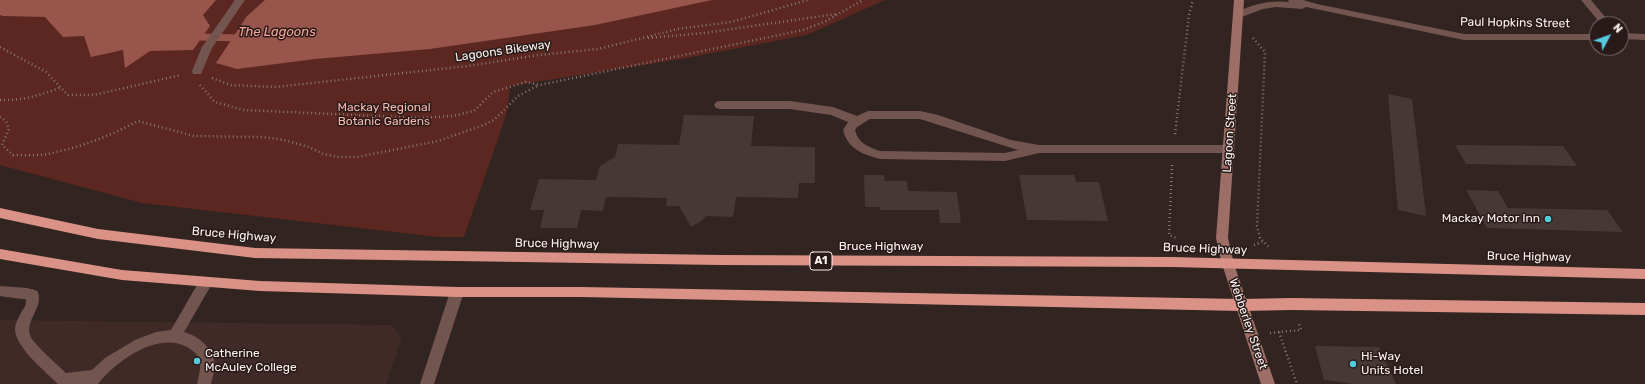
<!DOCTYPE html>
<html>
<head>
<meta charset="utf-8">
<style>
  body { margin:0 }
  #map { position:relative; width:1645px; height:384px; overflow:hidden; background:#322421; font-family:Rubik,sans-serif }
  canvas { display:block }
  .north { position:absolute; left:1589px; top:16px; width:40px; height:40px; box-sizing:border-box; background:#271a18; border:1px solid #7c706e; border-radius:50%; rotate:49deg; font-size:11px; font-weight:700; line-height:16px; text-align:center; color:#fcf2f0 }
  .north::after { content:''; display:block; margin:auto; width:14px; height:18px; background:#54cadd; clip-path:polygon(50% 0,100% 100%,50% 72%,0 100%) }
</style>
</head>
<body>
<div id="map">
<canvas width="1645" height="384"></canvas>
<div class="north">N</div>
</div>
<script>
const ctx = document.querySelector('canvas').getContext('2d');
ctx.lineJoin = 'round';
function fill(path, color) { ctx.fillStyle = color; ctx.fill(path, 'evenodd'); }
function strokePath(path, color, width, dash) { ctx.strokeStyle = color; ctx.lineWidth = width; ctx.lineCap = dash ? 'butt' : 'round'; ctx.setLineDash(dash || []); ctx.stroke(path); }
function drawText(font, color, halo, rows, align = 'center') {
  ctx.font = font + ' Rubik,sans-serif'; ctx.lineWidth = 3; ctx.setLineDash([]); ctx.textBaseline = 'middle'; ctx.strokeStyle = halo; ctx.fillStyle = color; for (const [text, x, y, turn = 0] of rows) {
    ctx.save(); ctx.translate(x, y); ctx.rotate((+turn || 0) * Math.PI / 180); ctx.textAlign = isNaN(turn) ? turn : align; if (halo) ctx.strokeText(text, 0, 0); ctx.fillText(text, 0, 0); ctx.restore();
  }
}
fill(new Path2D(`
  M0 320 392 325 402 338 386 384H0Z`), '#3f2a27');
fill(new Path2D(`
  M0 0H885L807 35 681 59 510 86 507 111 502 127 464 237H438L142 203 0 165Z`), '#5b2720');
fill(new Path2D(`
  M0 0H216L203 15 210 26 193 50 150 51 125 68 123 50 91 57 84 36 63 37 45 17 3 16 0 15Z
  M265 0H712L595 25 430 49 315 59 237 69 216 63 247 16Z`), '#98554b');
strokePath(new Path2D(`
  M195 35 199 37 242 38`), '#98554b', 7);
fill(new Path2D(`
  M1388 94 1412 99 1426 216 1398 210Z
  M684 115 754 116 751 146 815 147V183H799L798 198 736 197 733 217 706 216 700 222 691 227 679 206H666L667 198 606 197 603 211 581 210 577 228H540L544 210H530L539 179 596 180 600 166 615 157 618 144 679 145Z
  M1455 145 1563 146 1577 166 1466 164Z
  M864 175H884L885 181H907L908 191 957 192 961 223H940L939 210H880V207H865Z
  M1019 175H1074L1076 182H1099L1108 221 1027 220Z
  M1466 190 1498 191 1508 208 1607 210 1623 232 1487 228Z
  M1315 346 1379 347 1396 384H1353L1324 380Z`), '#473835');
strokePath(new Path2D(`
  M648 38 704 33 836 14
  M1253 38 1265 52 1257 226 1260 238 1269 247
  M0 47 46 72 68 95H94L181 75
  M212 78 231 85 275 87 468 66 539 55 598 49 678 29 731 22 808 0
  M200 85 215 102 244 110 422 118 452 116 474 111 493 92 526 82 540 85 803 30 826 21 863 0
  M0 100C22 101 41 95 62 87
  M0 117 6 121 9 129 2 145 13 155C24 155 36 156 47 154 79 148 110 136 138 121L194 136 262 137 284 140 309 147 323 154 339 157H357L438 141 484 125 494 120 518 96 539 85
  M1175 134 1189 15 1193 0
  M1172 165 1169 235 1176 238
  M1254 245 1262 242
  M1279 332 1297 384
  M1270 333 1301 330 1299 324`), '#867977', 2.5, [1, 3]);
fill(new Path2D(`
  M235 0H245L212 48 201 74H193L192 71 202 47Z
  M720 101H790L833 107 857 116 868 111H920L938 115 1011 140 1039 145H1229L1233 146 1235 149 1233 152 1229 153H1039L1005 161 880 159C862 154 848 149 843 130L848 122 831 115 790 109H720L716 108 714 105 716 102ZM870 119H920L1018 150 1005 153 880 151C868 147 858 143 855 130L857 127Z
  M206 277 211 278 213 282 184 332C199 336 214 349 215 365 215 372 212 378 211 384H197C200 370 205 358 190 349 161 329 117 360 98 384H58C45 371 15 347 15 329 16 320 21 313 25 306 27 301 25 296 27 291L32 289 37 291C45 307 25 319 30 335 32 343 59 366 66 373L92 370 105 358 135 340 156 332 171 330 201 278Z`), '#735550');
fill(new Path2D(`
  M1288 0H1303L1317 4 1464 34H1597V40H1464L1306 7 1302 9 1276 7 1263 9 1239 18 1234 15 1235 13C1253 4 1269 0 1289 2Z
  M1581 0H1591L1611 24H1601Z
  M1621 33 1645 34V40L1621 39Z
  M0 286 27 288 37 291 39 295 37 299C31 301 8 297 0 296Z
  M457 287 462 288 464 292 434 384H420L450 292 452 288Z`), '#735550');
fill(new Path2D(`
  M1234 0H1244L1228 238 1234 264 1275 384H1261L1222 264 1216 238Z`), '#9d6e66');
fill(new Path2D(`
  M0 208 98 229 255 248 721 255 1172 257 1645 269V279L1172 267 721 265 255 258 98 239 0 218Z
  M0 249 122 270 260 281 457 287H581L1241 299 1292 298 1645 303V315L1292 310 1241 311 581 297H457L260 291 122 280 0 259Z`), '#db9286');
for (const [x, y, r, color] of [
  [1548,219,4,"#54cadd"],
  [197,361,4,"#54cadd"],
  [1353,364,4,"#54cadd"]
]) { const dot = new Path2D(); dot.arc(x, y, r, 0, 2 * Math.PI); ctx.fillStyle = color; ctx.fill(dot); strokePath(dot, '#271a18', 1.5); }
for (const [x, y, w] of [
  [821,261,22]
]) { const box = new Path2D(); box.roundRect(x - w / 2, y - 9, w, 18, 3); ctx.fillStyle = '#271a18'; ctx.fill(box); strokePath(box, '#fcf2f0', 1); }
drawText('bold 11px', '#fcf2f0', null, [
  ["A1",821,261]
]);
drawText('12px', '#fcf2f0', '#271a18', [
  ["Paul Hopkins Street",1515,23,1],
  ["Lagoons Bikeway",503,51,-8],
  ["Lagoon Street",1230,133,-86],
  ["Bruce Highway",234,235,5],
  ["Bruce Highway",557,244,1],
  ["Bruce Highway",881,247],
  ["Bruce Highway",1205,249,2],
  ["Bruce Highway",1529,257,1],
  ["Webberley Street",1248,324,71]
]);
drawText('12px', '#f5b8ae', '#271a18', [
  ["Mackay Regional",384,108],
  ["Botanic Gardens",384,122]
]);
drawText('12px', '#fcf2f0', '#271a18', [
  ["Mackay Motor Inn",1540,219,"right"],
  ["Catherine",205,354],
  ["McAuley College",205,368],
  ["Hi-Way",1361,357],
  ["Units Hotel",1361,371]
], 'left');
drawText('italic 13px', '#f8a89c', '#271a18', [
  ["The Lagoons",277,32]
]);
</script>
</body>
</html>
